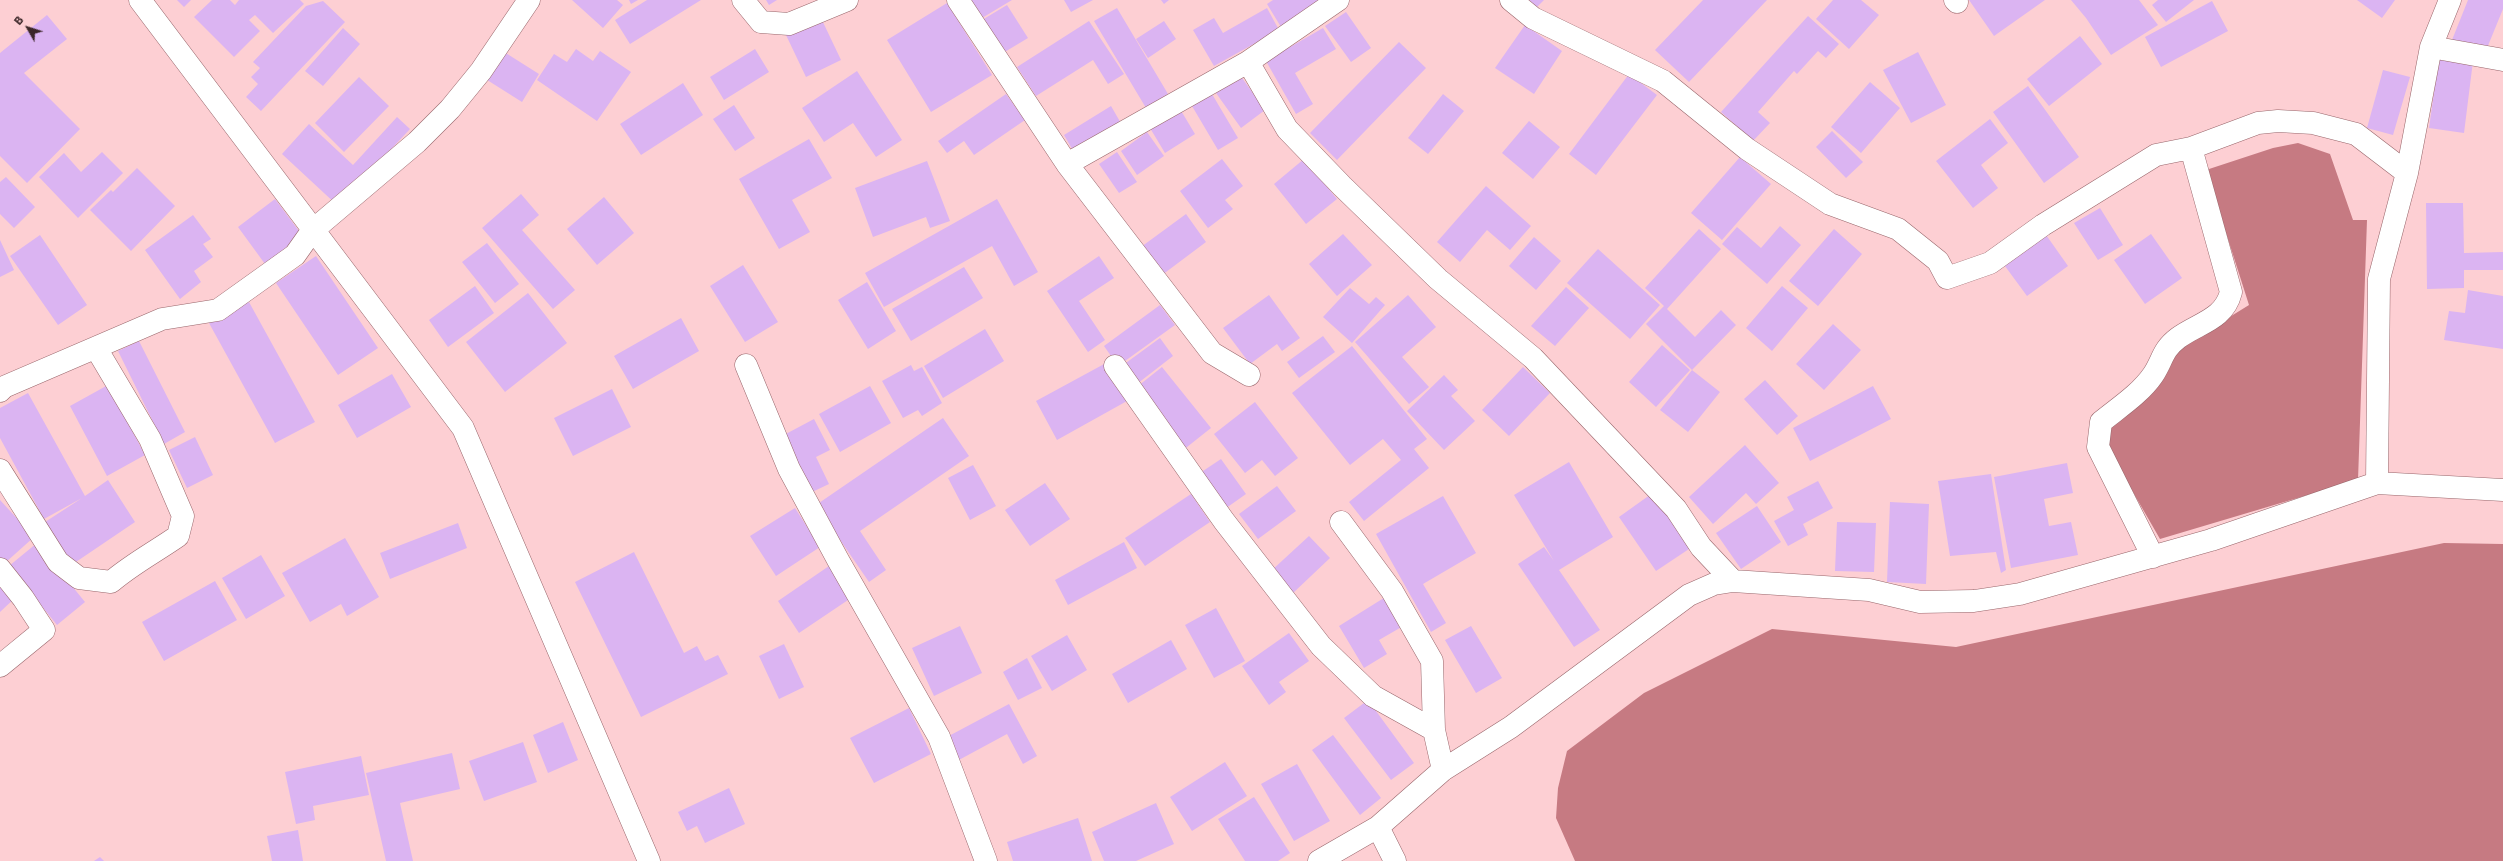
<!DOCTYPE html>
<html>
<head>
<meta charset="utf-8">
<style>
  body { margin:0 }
  #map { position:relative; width:2503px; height:861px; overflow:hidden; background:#fdcfd3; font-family:"IBM Plex Sans",sans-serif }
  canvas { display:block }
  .north { position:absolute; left:8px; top:8px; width:40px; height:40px; -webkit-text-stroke:3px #fdcfd3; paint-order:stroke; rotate:309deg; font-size:11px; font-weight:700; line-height:16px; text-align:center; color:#3b2628 }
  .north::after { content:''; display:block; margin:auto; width:14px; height:18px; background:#3b2628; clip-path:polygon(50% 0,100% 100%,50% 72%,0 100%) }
</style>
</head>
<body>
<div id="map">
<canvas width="2503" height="861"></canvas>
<div class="north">B</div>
</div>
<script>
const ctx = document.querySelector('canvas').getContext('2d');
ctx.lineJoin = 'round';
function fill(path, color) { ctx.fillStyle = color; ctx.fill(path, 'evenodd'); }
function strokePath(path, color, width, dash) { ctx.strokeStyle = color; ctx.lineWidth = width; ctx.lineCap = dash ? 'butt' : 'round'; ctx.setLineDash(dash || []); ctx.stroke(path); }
fill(new Path2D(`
  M2298 143 2330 154 2353 220H2367L2358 480 2160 539 2111 454 2106 441 2107 432 2170 354 2249 305 2206 170 2273 148Z
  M2444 543 2503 544V861H1575L1556 818 1558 788 1567 751 1644 693 1772 629 1956 647Z`), '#c67a82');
fill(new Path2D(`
  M177 0H191L184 7Z
  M212 0H230L235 5 239 0H300L304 4 273 33 255 15 249 20 260 31 234 57 194 17Z
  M572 0H617L623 5 603 28Z
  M629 0H638L631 4Z
  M647 0H701L630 44 615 20Z
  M766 0H777L769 5Z
  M971 0H1012L982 18Z
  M1064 0H1093L1071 12Z
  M1161 0H1169L1164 4Z
  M1273 0H1325L1281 27 1267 4Z
  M1529 0H1544L1536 8Z
  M1703 0H1767L1689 82 1655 50Z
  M1833 0H1861L1879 15 1849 49 1816 19Z
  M1969 0H2045L1994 36Z
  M2071 0H2139L2158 25 2111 55 2086 18Z
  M2158 0H2194L2166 22 2152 5Z
  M2357 0H2395L2382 18Z
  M2468 0H2503V9L2485 53 2452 40Z
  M323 1 345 22 261 111 246 97 258 84 251 77 260 68 253 62 306 6Z
  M2212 1 2228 31 2161 67 2145 37Z
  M947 3 992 75 931 112 887 40Z
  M1007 5 1028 38 1003 53 982 20Z
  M1117 8 1168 94 1146 108 1094 21Z
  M1267 8 1279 30 1214 66 1193 30 1214 18 1223 33Z
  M1346 12 1371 48 1351 62 1325 26Z
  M47 15 67 39 24 73 80 129 27 183 0 156V53Z
  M1808 16 1839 44 1826 58 1818 51 1797 74 1794 71 1758 112 1770 123 1753 141 1721 112Z
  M821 18 841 60 806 77 786 35Z
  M1089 21 1124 74 1108 84 1093 60 1036 96 1017 67Z
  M1164 21 1176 39 1148 58 1136 39Z
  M1525 25 1562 51 1534 94 1495 68Z
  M343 28 360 44 323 86 305 71Z
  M1323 28 1336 49 1295 73 1313 104 1296 114 1266 61Z
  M2080 36 2102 64 2049 106 2027 79Z
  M1399 42 1426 68 1337 160 1310 133Z
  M576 49 593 61 600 51 631 72 597 121 537 80 554 54 567 62Z
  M755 49 769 72 724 100 710 77Z
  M501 50 539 74 522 102 484 78Z
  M1918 52 1946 105 1911 123 1883 70Z
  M2439 57 2473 61 2464 133 2429 128Z
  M2383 70 2410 77 2393 135 2367 128Z
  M857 71 902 140 876 157 853 123 824 142 802 108Z
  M1629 74 1657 95 1596 175 1569 154Z
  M1240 75 1265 110 1241 128 1216 93Z
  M359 77 389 106 344 152 315 123Z
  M1870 82 1900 108 1861 153 1831 127Z
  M683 83 703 115 641 155 620 124Z
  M2028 86 2079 157 2044 183 1993 112Z
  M1006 94 1025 120 974 155 964 141 947 153 938 141Z
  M1212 94 1238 138 1218 150 1192 106Z
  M1443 94 1464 111 1428 154 1408 138Z
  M734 105 755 138 735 151 713 119Z
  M1111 106 1122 125 1075 154 1064 135Z
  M1180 109 1195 134 1165 153 1150 128Z
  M397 117 410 129 338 206 282 154 309 124 353 165Z
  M1990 119 2008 143 1981 165 1998 188 1973 208 1936 161Z
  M1529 121 1560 147 1533 179 1502 153Z
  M1832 131 1863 162 1846 178 1816 147Z
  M1147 132 1164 156 1137 175 1121 151Z
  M809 139 832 178 792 200 810 232 779 249 739 179Z
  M102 152 123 173 78 218 39 177 64 153 81 172Z
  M1117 152 1137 182 1119 193 1099 164Z
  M1740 157 1771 184 1722 240 1691 213Z
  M1222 159 1243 186 1225 200 1233 209 1208 228 1180 191Z
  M1304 159 1337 199 1306 224 1274 184Z
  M927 161 950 221 930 228 926 217 873 237 855 188Z
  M137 168 175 206 131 251 90 210 111 190 113 192Z
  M6 177 35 207 14 228 0 214V182Z
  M1486 186 1531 226 1510 250 1487 230 1460 262 1437 242Z
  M521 194 539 215 522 230 575 290 553 309 482 228Z
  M604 197 634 233 597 265 567 229Z
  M275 199 302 235 265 264 238 227Z
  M997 199 1038 272 1014 286 992 246 884 307 865 273Z
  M2426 203H2463L2464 253 2503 252V270H2464V288L2427 289Z
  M2100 208 2123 245 2098 260 2074 223Z
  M1186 214 1206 242 1162 275 1141 247Z
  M193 215 211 239 203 244 213 257 194 271 201 282 180 299 145 250Z
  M1780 226 1801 245 1767 284 1722 244 1737 227 1761 248Z
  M1699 229 1721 249 1667 309 1695 337 1721 310 1736 325 1692 370 1720 392 1688 432 1660 410 1692 370 1646 324 1664 306 1645 288Z
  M1834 229 1862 254 1818 306 1789 281Z
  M2044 232 2068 266 2027 296 2002 262Z
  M1343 234 1372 265 1337 296 1309 264Z
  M2151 234 2182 278 2145 304 2114 260Z
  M40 235 87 305 58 325 10 256Z
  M1534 237 1561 261 1536 290 1509 266Z
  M0 240 14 270 0 277Z
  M487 243 519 284 495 303 462 262Z
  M1598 249 1660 305 1630 339 1567 283Z
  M316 256 378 348 338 375 276 283Z
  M1099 256 1114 278 1079 301 1105 340 1088 352 1047 291Z
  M743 265 778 322 745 342 710 286Z
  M964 267 983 298 911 341 892 309Z
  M867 282 896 331 868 349 838 300Z
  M475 286 494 313 448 347 429 320Z
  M1782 286 1808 308 1772 351 1746 328Z
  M1566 287 1589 308 1555 346 1531 326Z
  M1350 288 1369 304 1376 297 1385 305 1352 343 1323 317Z
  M2468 290 2503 296V349L2444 340 2449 311 2465 313Z
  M528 293 567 343 505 392 466 342Z
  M1269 295 1300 338 1282 351 1277 344 1250 364 1223 328Z
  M1408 295 1436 327 1402 357 1429 387 1409 404 1355 342Z
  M249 302 315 422 275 443 209 323Z
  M1160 305 1175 325 1118 366 1104 346Z
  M681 318 699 351 633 389 614 356Z
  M1833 324 1861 350 1824 390 1796 364Z
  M985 329 1004 361 943 398 924 366Z
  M1323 336 1335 352 1299 378 1287 362Z
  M1160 338 1173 356 1133 387 1119 368Z
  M139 341 185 432 164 444 118 351Z
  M1662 345 1690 370 1656 407 1629 382Z
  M1352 346 1427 439 1414 449 1429 468 1364 521 1349 502 1401 460 1383 439 1350 465 1292 393Z
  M1106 363 1127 401 1057 440 1036 401Z
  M911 365 914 371 922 367 942 403 922 416 918 410 903 418 882 381Z
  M1162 367 1211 428 1182 451 1133 390Z
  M1523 367 1550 393 1509 436 1482 410Z
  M392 374 411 407 357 438 338 405Z
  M1444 375 1458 390 1451 396 1475 421 1444 450 1407 411Z
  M1765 380 1798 416 1777 435 1744 399Z
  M108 385 145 455 107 476 70 406Z
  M870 386 891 423 840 452 819 414Z
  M1873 386 1891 419 1810 461 1793 428Z
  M612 389 631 427 573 456 554 418Z
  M28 393 85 496 108 480 135 522 70 566 42 524 82 498 44 519 0 438V408Z
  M1255 402 1298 458 1275 476 1262 460 1245 473 1214 434Z
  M943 418 969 456 860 531 886 570 869 582 816 505Z
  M814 419 830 450 816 457 829 484 810 493 782 436Z
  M195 437 213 475 187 488 169 450Z
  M1745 445 1779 483 1756 504 1746 493 1713 524 1689 497Z
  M1221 459 1246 494 1222 511 1197 475Z
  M1569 462 1613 537 1559 570 1600 630 1574 647 1518 564 1544 547 1554 561 1514 495Z
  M2067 463 2073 493 2044 499 2049 526 2071 522 2078 555 2011 568 1994 477Z
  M973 465 996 506 970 520 948 478Z
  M1991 474 2006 570 2001 573 1996 552 1950 556 1938 481Z
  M1818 481 1833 508 1803 524 1808 535 1788 546 1774 521 1794 510 1787 497Z
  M1045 483 1070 519 1030 546 1005 510Z
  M1277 486 1296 511 1258 539 1239 514Z
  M1654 492 1692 547 1656 571 1619 517Z
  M1191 494 1210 522 1145 566 1125 538Z
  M1443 496 1476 553 1423 584 1446 623 1431 632 1376 534Z
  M0 500 34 537 5 563 0 558Z
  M1890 502 1929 504 1926 584 1887 582Z
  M1757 506 1781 542 1741 569 1716 533Z
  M795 508 820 547 776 576 750 536Z
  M1837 522 1876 523 1874 572 1835 571Z
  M458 523 467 548 390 579 380 553Z
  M1309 536 1330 558 1292 594 1271 571Z
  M345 538 379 597 347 616 341 604 310 622 282 573Z
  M1124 542 1137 568 1068 605 1055 580Z
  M37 543 85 602 57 625 9 566Z
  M634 552 684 653 697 646 705 661 718 655 728 674 641 717 575 582Z
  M261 555 285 596 246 619 222 578Z
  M829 566 851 598 799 633 778 601Z
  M0 579 16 597 0 612Z
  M215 581 237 620 164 661 142 622Z
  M1387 596 1405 625 1379 640 1387 654 1364 668 1339 626Z
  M1216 608 1245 661 1214 678 1185 625Z
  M960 626 982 673 934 696 912 648Z
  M1471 626 1502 678 1476 693 1445 640Z
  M1289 633 1309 661 1279 682 1286 692 1269 705 1242 666Z
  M1067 635 1087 670 1052 691 1031 656Z
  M1171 640 1187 669 1128 703 1112 674Z
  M784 644 804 687 779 699 759 656Z
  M1027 658 1042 688 1018 700 1003 672Z
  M1368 700 1414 763 1391 780 1344 718Z
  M1009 704 1037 756 1023 764 1007 734 957 761 945 738Z
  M909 708 931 754 874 783 850 738Z
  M563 722 578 760 548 773 533 735Z
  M1333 735 1381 798 1360 815 1312 750Z
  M523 742 537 782 484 801 469 761Z
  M452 753 460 789 400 803 413 861H386L366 773Z
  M361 756 369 795 313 806 315 820 296 824 285 772Z
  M1225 762 1247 796 1192 831 1170 797Z
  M1297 764 1330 821 1294 841 1261 784Z
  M729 788 745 824 705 843 697 826 687 831 678 812Z
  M1254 797 1290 853 1278 861H1245L1218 819Z
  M1156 803 1174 844 1136 861H1104L1092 832Z
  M1078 818 1092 861H1013L1007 842Z
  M298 830 303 861H272L267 836Z
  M100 857 104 861H94Z`), '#dbb4f2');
const minor = new Path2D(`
  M140 0 463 428 649 861
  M743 0 761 22 789 24 847 0
  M958 0 1067 164 1248 62
  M1338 0 1248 62 1287 129 1342 186 1438 279 1533 358 1676 509 1701 547 1733 581
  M1511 0 1533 18 1663 81 1747 149 1830 204 1898 229 1938 261 1947 278 1990 263 2043 225 2156 155 2191 148 2258 123 2278 121 2313 123 2356 134 2407 173
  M1955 0 1957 2
  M2431 47 2503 60
  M1067 164 1212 353 1249 375
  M746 365 789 469 838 560 939 737 986 861
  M1115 366 1224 521 1321 646 1373 696 1434 730
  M0 391 4 387 162 319 218 310 295 255 312 231 417 142 450 109 481 71 529 0
  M0 470 58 562 79 578 111 582C132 564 155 552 178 536L183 516 150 439 96 348
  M2377 483 2379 279 2407 173 2431 47 2450 0
  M1341 522 1392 591 1432 661 1434 730 1443 770
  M2153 557 2098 447 2101 422C2118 408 2140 394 2153 375 2163 360 2162 350 2178 338 2198 323 2224 320 2231 292L2191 148
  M0 569 23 598 44 630 0 666
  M1378 827 1395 861
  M1319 861 1378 827 1443 770 1511 727 1689 595 1714 584 1733 581 1869 590 1920 602 1974 601 2020 594 2211 540 2377 483 2503 490`);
strokePath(minor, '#98666b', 23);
strokePath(minor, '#fff', 22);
</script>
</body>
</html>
